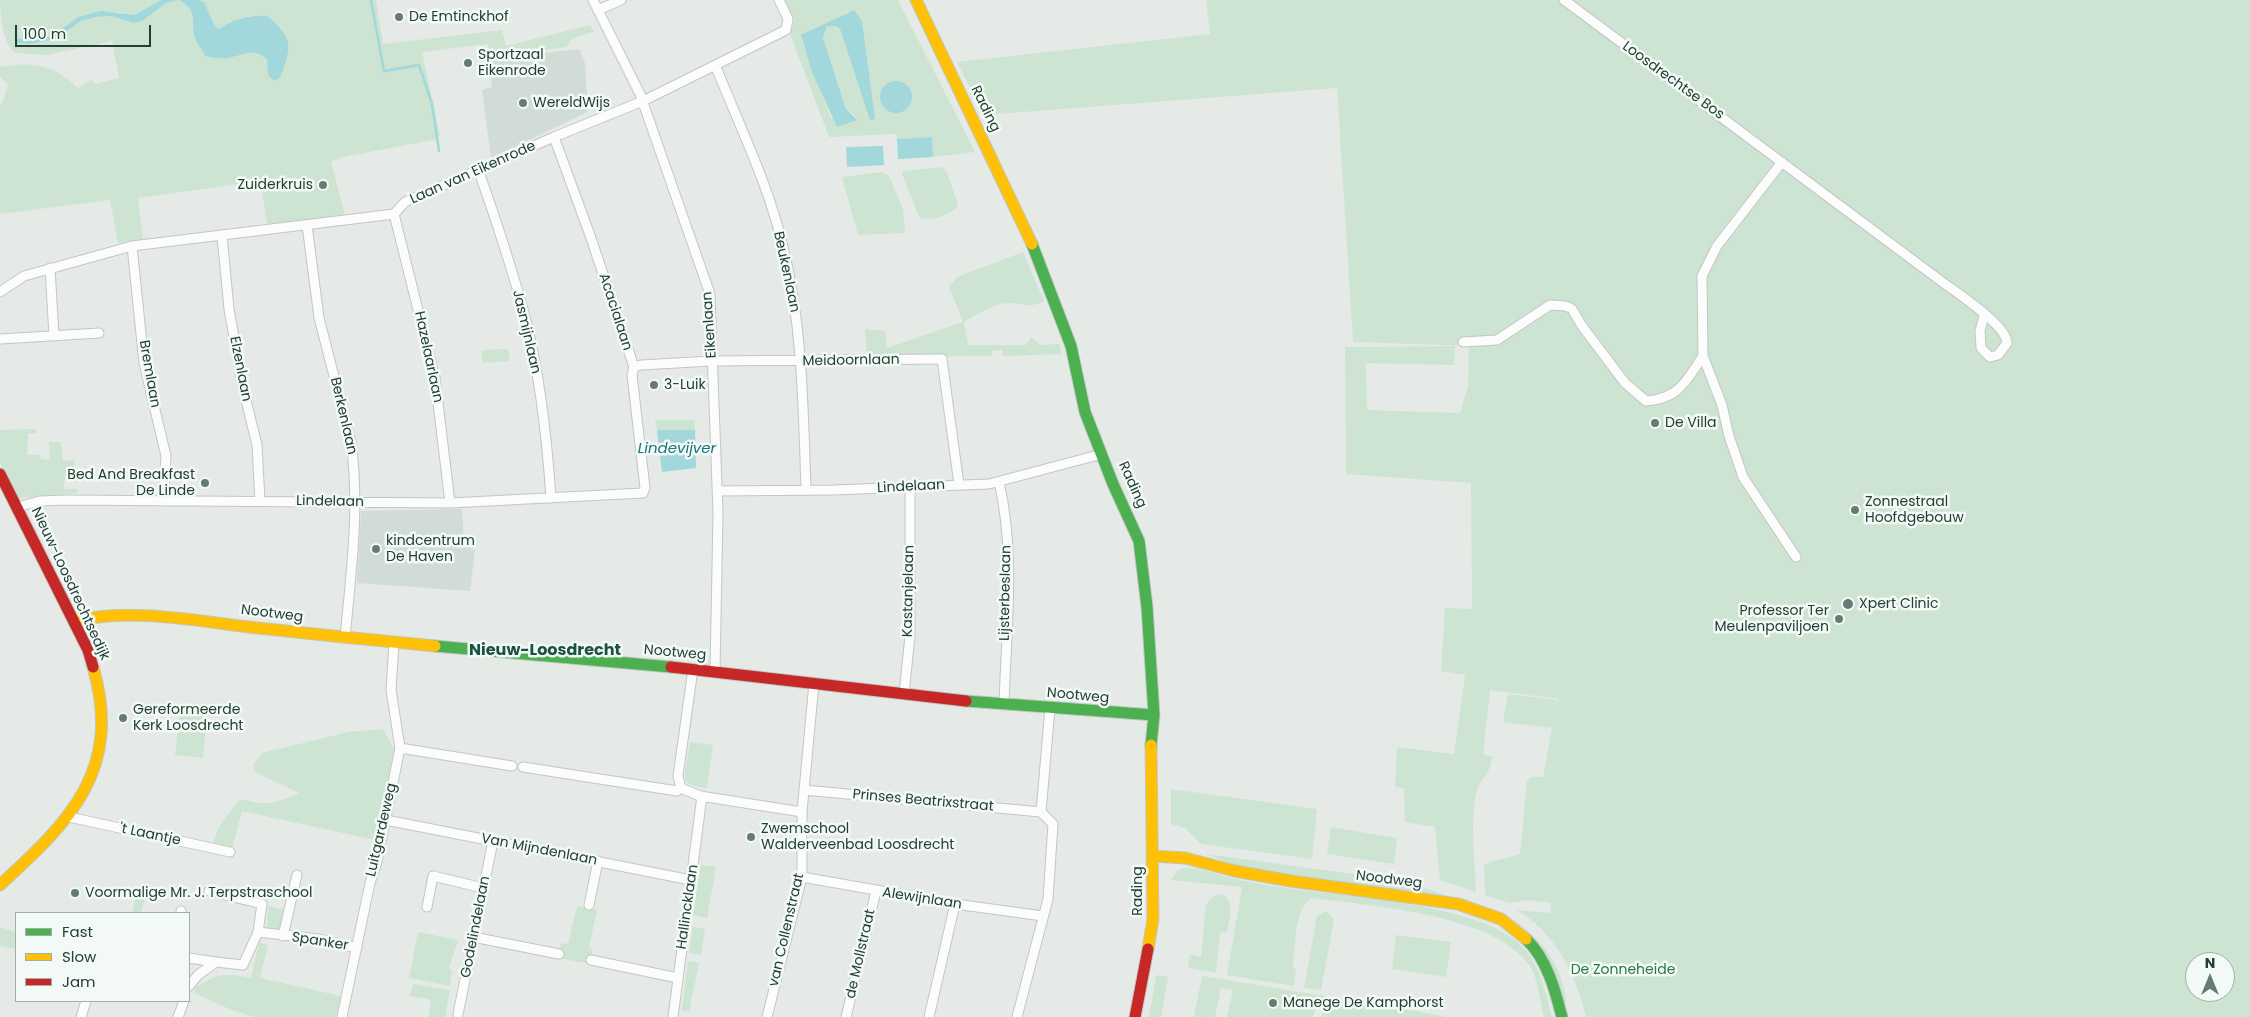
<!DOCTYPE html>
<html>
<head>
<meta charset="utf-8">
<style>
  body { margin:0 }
  #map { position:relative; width:2250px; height:1017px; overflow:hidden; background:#e5eae7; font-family:Poppins,sans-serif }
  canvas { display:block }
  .legend { position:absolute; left:15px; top:912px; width:175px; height:90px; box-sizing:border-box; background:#f3f9f5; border:1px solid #9fafa8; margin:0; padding:6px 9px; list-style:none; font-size:15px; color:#213f35 }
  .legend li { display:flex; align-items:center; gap:10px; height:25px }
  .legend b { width:25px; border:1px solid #9fafa8 }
  .north { position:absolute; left:2185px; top:952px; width:50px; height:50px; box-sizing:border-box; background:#f3f9f5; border:1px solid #9fafa8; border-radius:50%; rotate:0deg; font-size:14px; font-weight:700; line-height:20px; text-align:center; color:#213f35 }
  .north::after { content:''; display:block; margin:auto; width:18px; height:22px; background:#667b73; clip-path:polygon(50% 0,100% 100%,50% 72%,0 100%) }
  .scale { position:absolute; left:15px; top:25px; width:136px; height:22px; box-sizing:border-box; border:2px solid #213f35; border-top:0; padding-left:6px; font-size:15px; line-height:18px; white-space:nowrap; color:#213f35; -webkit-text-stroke:4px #f3f9f5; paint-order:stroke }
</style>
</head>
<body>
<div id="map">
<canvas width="2250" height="1017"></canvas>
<ul class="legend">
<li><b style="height:6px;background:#4caf50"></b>Fast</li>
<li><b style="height:6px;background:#ffc107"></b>Slow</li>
<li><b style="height:6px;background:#c62828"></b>Jam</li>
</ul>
<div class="north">N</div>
<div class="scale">100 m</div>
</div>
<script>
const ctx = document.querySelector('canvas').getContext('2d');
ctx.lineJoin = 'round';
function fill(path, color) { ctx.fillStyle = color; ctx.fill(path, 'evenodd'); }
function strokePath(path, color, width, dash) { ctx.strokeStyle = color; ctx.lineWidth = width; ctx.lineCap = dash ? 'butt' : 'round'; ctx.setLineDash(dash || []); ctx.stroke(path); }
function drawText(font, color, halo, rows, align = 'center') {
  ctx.font = font + ' Poppins,sans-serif'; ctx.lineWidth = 5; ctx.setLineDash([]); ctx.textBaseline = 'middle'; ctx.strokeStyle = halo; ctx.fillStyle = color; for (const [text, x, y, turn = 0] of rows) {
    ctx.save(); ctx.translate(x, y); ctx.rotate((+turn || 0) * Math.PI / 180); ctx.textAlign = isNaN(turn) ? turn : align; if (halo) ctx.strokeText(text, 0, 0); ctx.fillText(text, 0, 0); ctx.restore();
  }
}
fill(new Path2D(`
  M579 49 585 63 588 112 491 158 482 90 492 87 488 59Z
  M462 509 464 545 475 550 470 591 357 583 361 511Z`), '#d2dcd7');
fill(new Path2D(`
  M0 0H161L135 15 119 12 78 17 52 36 32 41 17 38V43L56 39 81 21 96 17 112 16 133 23 142 21 166 3 179 0C198 11 190 20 195 38 196 43 200 47 203 51L232 58 241 53H260L267 59 280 78 282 73 252 15 228 23 219 29 215 26 204 2 198 0H376L383 44 502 30 506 46 590 25 594 32 573 38 566 47 490 57 488 44 422 52 440 136 433 140 343 157 331 162 346 218 267 226 261 181 138 198 143 239 118 243 110 200 0 214V104L3 102 8 85 0 77V67C32 61 55 65 78 88L92 80 95 84 119 78 112 41 47 55 15 53C3 44 0 14 0 0Z
  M785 0H898L975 152 933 157 932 137 897 139 896 134 829 137 790 34 794 20ZM849 11 862 21 874 116 866 107 840 29 837 26H827L823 38 846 109 856 117 831 118 801 39ZM910 89 912 97 888 111 883 105 880 97Z
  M1206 0H2250V1017H1586C1576 975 1555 931 1516 910L1550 913 1551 903 1527 900 1509 903 1485 895 1484 864 1520 854 1527 781 1531 777H1543L1552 728 1503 722 1508 694 1556 700V706L1558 699 1490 690 1483 755 1492 756C1492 774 1479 778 1476 794 1470 823 1475 862 1476 892L1440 880 1435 827 1405 822 1404 788 1395 787 1397 747 1454 754 1465 675 1441 671 1445 608 1472 609 1471 483 1346 474 1345 347 1455 346 1454 365 1366 363 1367 410 1460 413 1468 386 1469 346H1474L1353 342 1337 88 984 115 957 62 1210 34ZM2195 962H2225V992H2195Z
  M942 167 947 173 958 205C954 214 927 224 919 217L902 174 903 171Z
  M882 172 889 176 903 209 905 230 904 233 858 235 842 177Z
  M1023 252 1044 301C1026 310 1025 302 1009 303 993 303 977 315 964 322L968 345H1026L1031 337 1041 345 1059 344 1062 354 1003 356 1002 350 992 351V356L867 357 865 329 885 331 887 348 963 322 949 287 957 277Z
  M508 349 510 361 483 363 481 350Z
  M655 420H694L695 430H657Z
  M36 429 37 433H28L27 455H40L41 459 50 460 49 442H61L63 461 74 460 75 475 65 476 64 489H78L77 493 18 498 0 463V430Z
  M180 710 207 712 203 758 175 755Z
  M383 729 394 749 375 840 242 811 232 849 213 844 219 827 240 799C265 806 276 804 299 793L255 772 253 765 262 753 348 732Z
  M690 742 713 745 707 788 694 786 686 782 685 773Z
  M1171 789 1317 809 1312 859 1201 844 1185 828 1171 824Z
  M1331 827 1397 838 1394 864 1327 854Z
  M1206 854 1405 881 1459 900 1332 882 1232 864Z
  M701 865 716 867 707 918 693 915Z
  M1184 868C1199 868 1210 872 1224 876 1240 881 1256 883 1273 886 1337 897 1465 901 1515 940 1540 960 1544 988 1552 1017H1544C1540 1002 1538 978 1530 966 1494 914 1372 906 1312 898 1294 908 1296 944 1293 964V968L1296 969 1294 986 1227 975 1242 887 1171 880 1177 871Z
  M139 885 148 887 154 896 145 898 141 913H132Z
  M1222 894C1236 903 1229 919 1227 933L1220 932 1216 973 1188 968 1190 954 1201 957 1206 904 1215 895Z
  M268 906 285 910 280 930 267 928Z
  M577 906 597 910 589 947 592 948 591 964 558 958 561 943 568 944Z
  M1326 911 1333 918V925L1321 990 1304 988 1317 916Z
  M1503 913C1537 932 1567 967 1566 1008L1540 947 1529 933Z
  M0 927 16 932V949L0 946Z
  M693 927 705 929 701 955 689 953Z
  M418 932 458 940 449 969 452 970 450 985 456 987 409 978Z
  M1396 935 1451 942 1446 977 1392 969Z
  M259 943 268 945 260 978 341 996 336 1017H255L232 1010 194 993 195 988C217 973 225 973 251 978Z
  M688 961 699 963 689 1012 682 1010Z
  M1158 975 1168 977 1161 1017H1149L1156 976Z
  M1202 976 1416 1011 1445 1017H1322L1324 1006 1316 1004 1313 1017H1227L1233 990 1221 988 1215 1017H1194Z
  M413 984 450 990 445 1017H428L431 1002 428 999 410 996Z`), '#cde4d2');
fill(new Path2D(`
  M161 0H198L204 2 215 26 219 29C233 19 250 15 267 16 294 39 292 46 280 78L274 81 268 75 267 59C255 49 246 53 233 57 224 60 214 58 205 56 203 49 197 45 195 38 190 21 199 11 179 0L166 3 142 21 133 23 112 16 96 17 81 21 56 39 29 44 17 43V38L32 41 52 36 78 17 101 11 135 15Z
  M854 10 862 21 875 119 870 120 840 29 836 26H827L823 38 846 109 857 120 837 127 812 72 801 35Z
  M880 97a16 16 0 1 1 32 0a16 16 0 1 1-32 0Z
  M932 137 933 157 898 159 897 139Z
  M883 146 884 165 847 167 846 147Z
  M657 430H695L696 468 662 472Z`), '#a2d7db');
strokePath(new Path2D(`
  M371 0 384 71 419 65 432 104 439 151`), '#a2d7db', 2.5);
const street = new Path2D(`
  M593 0 640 94 710 294 718 513 715 671
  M1564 0 1945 284C1960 295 2007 326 2007 343L1998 355 1990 357 1981 348 1980 331 1984 315
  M598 10 621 0
  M716 67C740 127 770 188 784 251 803 329 803 409 806 489
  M1782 162 1717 246 1702 276 1703 356 1722 405 1729 436 1743 477 1796 557
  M479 172C496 220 512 268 525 317 540 374 547 439 551 498
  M394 214 435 378 450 503
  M307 225 319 318 351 442C360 507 351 573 345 638
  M222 236 229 309 243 388 257 445 260 501
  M132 246 144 363 166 456 163 501
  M50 268 54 336
  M0 292 24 276 132 246 394 214 405 202 554 137 643 101 786 30 788 19 779 0
  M0 339 99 333
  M1463 342 1497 340 1550 305 1566 306 1572 309 1582 326 1625 383 1646 401C1679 399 1686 381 1703 356
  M634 367 641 365 712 361 942 359 959 485
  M999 482C1016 555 1006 631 1004 705
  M717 491 834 490 989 484 1102 454
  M17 507 40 501 66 500 450 503 643 493 645 488 632 375 634 367 591 238 554 137
  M904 694 910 636V488
  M400 748 512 766
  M523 767 677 791 681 788 700 796 802 812
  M681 788 678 776 693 669
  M804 790 1041 812
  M69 817 230 852
  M386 820 691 880
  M802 877 955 904 1043 916
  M209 891 262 904 258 932
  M589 905 598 861
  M427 907 433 876 483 888
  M181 913V911
  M283 936 297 875
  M473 937 559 954
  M189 958 216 962
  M591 960 678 978
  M189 986 198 975 216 962 243 965 258 932 319 939 357 948
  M458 1014 493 841
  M81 1017 86 1001
  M178 1017 184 1001
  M342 1017 370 883 377 862 400 748 391 690 394 642
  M673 1017 702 796
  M767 1017 802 877V812L814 683
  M846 1017 876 891
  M929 1017 955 904
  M1017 1017 1048 899 1053 824 1041 812 1050 708`);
const fast = new Path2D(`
  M1032 244 1071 346 1085 412 1113 484 1139 541 1147 607 1154 715 1151 745
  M435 646 671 667
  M966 701 1154 715
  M1526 939C1547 959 1555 990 1562 1017`);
const slow = new Path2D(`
  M916 0 1032 244
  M74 621C131 608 191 620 249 627 311 634 373 640 435 646
  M1152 856 1185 858 1235 871 1291 881 1458 904 1501 919 1526 939
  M0 885C70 821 123 770 93 667
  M1148 949 1153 919 1151 745`);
const jam = new Path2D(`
  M0 474 88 650 93 667
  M671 667 966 701
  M1135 1017 1148 949`);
strokePath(street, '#c2c7c4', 11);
strokePath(fast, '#c0c8c4', 13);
strokePath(slow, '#c0c8c4', 13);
strokePath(jam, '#c0c8c4', 13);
strokePath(street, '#fbfcfb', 9);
strokePath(fast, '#4caf50', 11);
strokePath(slow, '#ffc107', 11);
strokePath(jam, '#c62828', 11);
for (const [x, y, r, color] of [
  [399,17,5,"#667b73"],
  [468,63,5,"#667b73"],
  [523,103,5,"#667b73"],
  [323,185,5,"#667b73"],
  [654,385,5,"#667b73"],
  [1655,423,5,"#667b73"],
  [205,483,5,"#667b73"],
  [1855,510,5,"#667b73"],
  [376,549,5,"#667b73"],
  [1848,604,6,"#667b73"],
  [1839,619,5,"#667b73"],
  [123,718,5,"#667b73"],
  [751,837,5,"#667b73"],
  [75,893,5,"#667b73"],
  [1273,1003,5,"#667b73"]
]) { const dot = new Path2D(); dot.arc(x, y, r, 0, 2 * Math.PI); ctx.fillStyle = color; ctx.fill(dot); strokePath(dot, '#f3f9f5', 2); }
drawText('14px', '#213f35', '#f3f9f5', [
  ["De Emtinckhof",409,17],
  ["Sportzaal",478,55],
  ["Eikenrode",478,71],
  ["WereldWijs",533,103],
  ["Zuiderkruis",313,185,"right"],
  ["3-Luik",664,385],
  ["De Villa",1665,423],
  ["Bed And Breakfast",195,475,"right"],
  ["De Linde",195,491,"right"],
  ["Zonnestraal",1865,502],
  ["Hoofdgebouw",1865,518],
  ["kindcentrum",386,541],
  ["De Haven",386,557],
  ["Xpert Clinic",1859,604],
  ["Professor Ter",1829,611,"right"],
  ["Meulenpaviljoen",1829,627,"right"],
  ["Gereformeerde",133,710],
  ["Kerk Loosdrecht",133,726],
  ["Zwemschool",761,829],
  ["Walderveenbad Loosdrecht",761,845],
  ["Voormalige Mr. J. Terpstraschool",85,893],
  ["Manege De Kamphorst",1283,1003]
], 'left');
drawText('14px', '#213f35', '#f3f9f5', [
  ["Loosdrechtse Bos",1673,81,36],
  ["Rading",985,109,64],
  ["Laan van Eikenrode",473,173,-24],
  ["Beukenlaan",786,272,78],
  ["Acacialaan",615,312,72],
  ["Eikenlaan",710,325,-94],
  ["Jasmijnlaan",526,332,77],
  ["Hazelaarlaan",428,357,78],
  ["Meidoornlaan",851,361,-1],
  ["Elzenlaan",240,369,79],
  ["Bremlaan",149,374,80],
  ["Berkenlaan",343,416,77],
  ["Rading",1132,485,66],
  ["Lindelaan",911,487,-3],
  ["Lindelaan",330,502,1],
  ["Nieuw-Loosdrechtsedijk",70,584,65],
  ["Kastanjelaan",909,591,-89],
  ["Lijsterbeslaan",1006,593,-89],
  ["Nootweg",272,614,7],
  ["Nootweg",675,653,5],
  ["Nootweg",1078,696,5],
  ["Prinses Beatrixstraat",923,801,5],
  ["Luitgardeweg",382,830,-77],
  ["'t Laantje",150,835,12],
  ["Van Mijndenlaan",539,850,11],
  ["Noodweg",1389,880,7],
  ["Rading",1138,891,-90],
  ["Alewijnlaan",922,899,9],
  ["Hallincklaan",688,907,-82],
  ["Godelindelaan",476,927,-79],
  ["van Collenstraat",787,930,-77],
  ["Spanker",320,942,9],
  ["de Mollstraat",861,954,-77]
]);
drawText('14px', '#287942', '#f3f9f5', [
  ["De Zonneheide",1623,970]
]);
drawText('italic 15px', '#16757f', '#f3f9f5', [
  ["Lindevijver",677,449]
]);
drawText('bold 16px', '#1b5341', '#f3f9f5', [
  ["Nieuw-Loosdrecht",545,651]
]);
</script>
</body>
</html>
